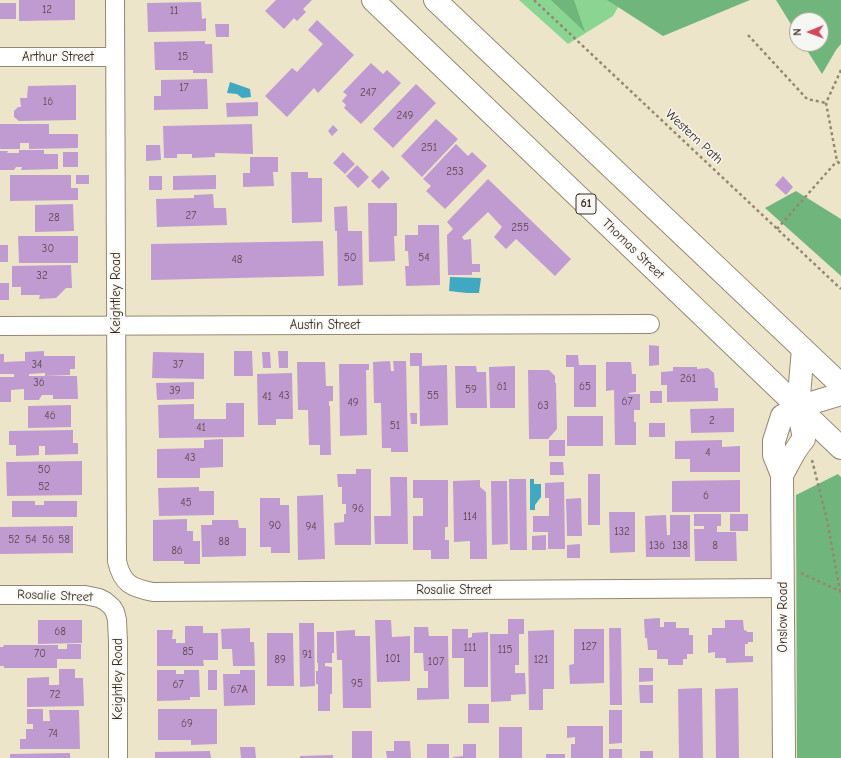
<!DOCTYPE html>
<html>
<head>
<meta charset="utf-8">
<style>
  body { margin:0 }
  #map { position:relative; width:841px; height:758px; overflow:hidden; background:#ede5c9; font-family:"Comic Neue",sans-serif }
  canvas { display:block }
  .north { position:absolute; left:789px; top:12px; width:40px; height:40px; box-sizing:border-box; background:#f6f6f2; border:1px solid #aba49d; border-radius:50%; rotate:269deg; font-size:11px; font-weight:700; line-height:16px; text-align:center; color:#3b2a1e }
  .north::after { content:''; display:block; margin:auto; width:14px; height:18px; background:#d1495b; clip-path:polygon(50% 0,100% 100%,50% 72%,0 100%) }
</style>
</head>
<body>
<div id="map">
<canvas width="841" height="758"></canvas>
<div class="north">N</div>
</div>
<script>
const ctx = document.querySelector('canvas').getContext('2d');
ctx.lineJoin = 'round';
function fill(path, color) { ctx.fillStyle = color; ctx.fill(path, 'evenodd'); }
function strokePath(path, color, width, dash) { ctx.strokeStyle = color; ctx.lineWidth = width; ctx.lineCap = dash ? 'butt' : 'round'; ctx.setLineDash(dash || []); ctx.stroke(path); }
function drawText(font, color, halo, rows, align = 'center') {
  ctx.font = font + ' "Comic Neue",sans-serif'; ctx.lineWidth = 3; ctx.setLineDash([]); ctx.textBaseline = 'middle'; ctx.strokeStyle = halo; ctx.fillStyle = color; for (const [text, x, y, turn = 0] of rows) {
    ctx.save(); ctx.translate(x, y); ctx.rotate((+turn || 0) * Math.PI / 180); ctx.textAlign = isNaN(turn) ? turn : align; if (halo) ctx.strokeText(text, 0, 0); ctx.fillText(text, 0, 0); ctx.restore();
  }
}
fill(new Path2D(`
  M519 0H622L613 16 568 44Z`), '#8bd592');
fill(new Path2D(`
  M551 0H574L585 32Z
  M607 0H750L663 36Z
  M776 0H841V44L836 50 822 74 803 44H821V20H797V34Z
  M796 191 841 219V276L765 208Z
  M838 474 841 477V758H797L796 495Z`), '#70b67c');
fill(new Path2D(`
  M230 82 250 89 251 97 242 98 237 94 227 93Z
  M450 277 481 278 479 293H467L449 291Z
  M530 479H534V484H541V497L535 505V510H530Z`), '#40a8c0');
fill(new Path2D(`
  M19 0H75V20L19 21Z
  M276 0H312L303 9 306 12 297 21 294 18 284 29 265 11Z
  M201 2 202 19 206 18V31L148 32 147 3Z
  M0 3H16V19H0Z
  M317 20 354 55 318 93 314 88 287 117 265 96 292 68 297 72 323 44 308 30Z
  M215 24H229V37H216Z
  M205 41V44H212L213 73H193V70H155L154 42Z
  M371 63 383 74 387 70 401 83 361 124 344 108 346 105 342 101 347 95 343 92Z
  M207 79 208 109 154 110V96H161V80Z
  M416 84 436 103 393 148 373 129Z
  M76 85V120L19 121 14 117V111L18 107H21L20 98H27L28 86Z
  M258 102V116L227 117 226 103Z
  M436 119 458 139 422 177 401 156Z
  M0 124H49V134H78V148L29 149V143H20V149H0Z
  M252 124 253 154 215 153V157L192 158V154H177V158H164L163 126Z
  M333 125 338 130 332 136 328 131Z
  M456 144 468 156 472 152 487 166 445 209 426 191 431 186 423 179Z
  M146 145H160L161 160 146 161Z
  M19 150H44V154H58V169L21 170 22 167H16L14 170H0V151H8L7 153H19Z
  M63 152H78V167H63Z
  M343 152 355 164 345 174 333 163Z
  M250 157H278V172H273L274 186 243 187V173H250Z
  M357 165 369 177 358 188 346 176Z
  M382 170 390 178 379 189 371 181Z
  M291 172H308V178H322V222L292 223Z
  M10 175H71V188H78V200L10 201Z
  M76 175H89V184H76Z
  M216 175V189L173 190V176Z
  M149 176H162V190H149Z
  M783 176 793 187 786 195 775 185Z
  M488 179 571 259 555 276 516 239 506 249 494 237 502 227 488 212 462 237 464 240 471 239 472 264H480V272H472V275H448L447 235 453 229 447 222Z
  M213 194 214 208H226L227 225 157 227 156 199 194 198V195Z
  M368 203H397V236H394L395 261 369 262Z
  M73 204 74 231 35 232V205Z
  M347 206 348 231H362L363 285 338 286 337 231H335L334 207Z
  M418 225H439L440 285 406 286 405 266H409L408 251H405V235H418Z
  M18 236H78V263H19Z
  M323 241 324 276 151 280V244Z
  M0 245H8V262H0Z
  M71 265 72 288H66L56 298 39 299 40 295H21V287H12V266Z
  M0 283H9V300H0Z
  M649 345 659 346V365L649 366Z
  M44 351V356H75V369H70V375L45 376V373L29 374V376H77L78 399H53V395H42L39 400H24V389L11 390V402H0V377H14V374H0V354H4V362L25 361V352Z
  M234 351H252L253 376H234Z
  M278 351H288V368H279Z
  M153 352 204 353V379L152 378Z
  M262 352H270L271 368H263Z
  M410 353H422V366L447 365 448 425 420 426 419 366H410Z
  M566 355H578L579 365H596V407H574V367H566Z
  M390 361 391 371H394L393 361H406L408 452H391V448H382L381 403H374L373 362Z
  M297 362H325L326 386H333V401H329V406H330L331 455H320V445H309L308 410H298Z
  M606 362H631L632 374H636V392L629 393V394H640V410H634V422H636V445H615L614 390 606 391Z
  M339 364H369V370H366L367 435 340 436Z
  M455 366H476L477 372H486L487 408H456Z
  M515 366V408H490L489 367Z
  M673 367H697V369L708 368 714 373 715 388H718V401L667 402V385H661V372L673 371Z
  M528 370H549L555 376V383H556L557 429 548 439H529Z
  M292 373 293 419H276V425H258L257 374Z
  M194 382V399L157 400 156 383Z
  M650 391H662V403H650Z
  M226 403H244V437L159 438 158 405 194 404V419H226Z
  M71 405V427L28 428V406Z
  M734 408V432L691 433 690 409Z
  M410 413H417V424H411Z
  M567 416H603V446H567Z
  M649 423H665V437H649Z
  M73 430V443H78V454L45 455V446H39V455L16 456V445H9V431Z
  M223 439V467L200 468V478H157V449L204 448V440Z
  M549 440H565V456H549Z
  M722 440V447L740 446V472H690V459H675V441Z
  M82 461V495L7 496 6 462Z
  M550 462H563L564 475H550Z
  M356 469H371V545H335L334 523 344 522V514H346V504H342V487H338L337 474H356Z
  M588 474H600V525H588Z
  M390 477H407L408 544H375L374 516H391Z
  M509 479H526L527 550H510Z
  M413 480H448V527H445V540H449V559H431V550H413V516H423V498H413Z
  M480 480V487L486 492 487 559H470V541L454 542 453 481Z
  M740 480V512H672V481Z
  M491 481H507L508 544 492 545Z
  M564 482 565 549H548V532H533V516H549V498H545V483Z
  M199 487V491H214V515L159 516 158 488Z
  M323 495 325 559 298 560 297 496Z
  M260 498H280V505H289L290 553H271V547H260Z
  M581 498 582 536H567L566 499Z
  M12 501H35V505H44V501H77V517H12Z
  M609 512H635V552L610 553Z
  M694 514H721V526H717V532H736L737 561H695L694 529H704V526H694Z
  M730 514H748V531H730Z
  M666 515 667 535H670V515H690V557H646L645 516Z
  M187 519V531H193V541H200V564H184V561H153V520Z
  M212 520H238L239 528H246V556L202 557 201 525H212Z
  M73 526V553L0 554V527Z
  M546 535V550H532V536Z
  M580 544V558H567V545Z
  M660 618V627H664V622H676V628H689V635H693V654H687V659H683V665H668V659H657V650H648L647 638H645L644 619Z
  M508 619H524V634H519V665H515V673H525L526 694 511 695V701L491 702 490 634H508Z
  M38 620H82V643L38 644Z
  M375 620H391L392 637 410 636V681L377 682Z
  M725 620H743L744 630 747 631V632H753V642H748V644H745V656H753V662L726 663V658H715V652L708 653V635H712V628H725Z
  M299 623H314L315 686 300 687Z
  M185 626H203V633H218V660H203L204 666H157V630H173L172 639H176V643H185Z
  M414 627H428L429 636H448L449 699 417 700V688H428V671H424L423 653H414Z
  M250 628V642H254L255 666H233L232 649H222L221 629Z
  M609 628H621L622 705H610Z
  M452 629H468V638L472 637V633L488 632V687H464V658H452Z
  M574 629H604V683L570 684 569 665 574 664Z
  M355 630V636H370L371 708H343L342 660H337L336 631Z
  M554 630V689H543V710H529L528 631Z
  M317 632H334V653H332V663H325V666L332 667V694H330V711H318V684H316V671H318V663H317Z
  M267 633H293L294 686H267Z
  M67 644H81V659H57V668H4V666H0V647H3L4 645H58V649H67Z
  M639 668H653V681L639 682Z
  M59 669H75V678H83L84 706 27 707V678L49 677V685H59Z
  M157 670H176V674H184V670H199L200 697H190V700L157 701Z
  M208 670H217V690H208Z
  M240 670H255V705L224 706 223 674H240Z
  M639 685H653V703H640Z
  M702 688 703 758H679L678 689Z
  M738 688 739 758H716L715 689Z
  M468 704H489V723H468Z
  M27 709H43V721H50L49 710H79L80 749H20V739H26V729H33V724H27Z
  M158 709H217V744L191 745V740H158Z
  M609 710H622V743L609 744Z
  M567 726H603V758H571V744H575V737L567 738Z
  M499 727H522V758H499Z
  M352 731H372V758H352Z
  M394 741H410L411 758H387L386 751H394Z
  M427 744H449V758H427Z
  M463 744H476V758H453V757L463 756Z
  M240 747H255L256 758H241Z
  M609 749H622V758H609Z
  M210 751 211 758H155V752Z
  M640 751H653V758H640Z
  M70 753V758H10V754Z
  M546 754H565V758H546Z
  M333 755V758H300V756Z`), '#c09bd1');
const minor = new Path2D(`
  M115 0 117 561C122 584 132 588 153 592L783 588
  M0 57H115
  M0 326 650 324
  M0 595H85L99 598 105 601 112 607 115 612 117 620 118 642V758`);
const tertiary = new Path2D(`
  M782 475C789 463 794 450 804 439L798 407 803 349
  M784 758 782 475 774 455V441L782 416 798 407 841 394`);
const primary = new Path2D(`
  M373 0 841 448
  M435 0 841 385`);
strokePath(minor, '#948874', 20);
strokePath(tertiary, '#948874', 24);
strokePath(primary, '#948874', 24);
strokePath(new Path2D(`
  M534 0 841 289
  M748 35 807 99 826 103
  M841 70 826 103 837 161 841 165
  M777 229 837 161
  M812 460 827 520 840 591
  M801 573 840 591
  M841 590 840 591 841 596`), '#948874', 2.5, [3, 3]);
strokePath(minor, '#fff', 18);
strokePath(tertiary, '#fff', 22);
strokePath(primary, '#fff', 22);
drawText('11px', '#5c464b', null, [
  ["12",47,10],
  ["11",174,11],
  ["15",183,57],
  ["17",184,88],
  ["247",368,93],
  ["16",48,102],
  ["249",405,116],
  ["251",429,148],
  ["253",455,172],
  ["27",191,216],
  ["28",54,218],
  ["255",520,228],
  ["30",48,249],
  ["50",350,258],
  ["54",424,258],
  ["48",237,260],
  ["32",42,276],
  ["34",37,365],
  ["37",178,365],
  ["261",688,379],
  ["36",39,383],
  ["61",502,387],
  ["65",585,387],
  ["59",471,390],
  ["39",175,391],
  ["43",284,396],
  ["55",433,396],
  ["41",267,397],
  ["67",627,402],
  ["49",353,403],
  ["63",543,406],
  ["46",50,416],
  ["2",712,421],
  ["51",395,426],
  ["41",201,428],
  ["4",708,453],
  ["43",190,458],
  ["50",44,470],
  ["52",44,487],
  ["6",706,496],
  ["45",186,503],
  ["96",358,509],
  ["114",470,517],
  ["90",275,526],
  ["94",311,527],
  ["132",622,532],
  ["52",14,540],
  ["54",31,540],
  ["56",48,540],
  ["58",64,540],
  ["88",224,542],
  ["136",657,546],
  ["138",680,546],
  ["8",715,546],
  ["86",177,551],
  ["68",60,632],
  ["127",589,647],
  ["111",470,648],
  ["115",505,650],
  ["85",188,652],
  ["70",40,654],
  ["91",307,655],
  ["101",393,659],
  ["89",280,660],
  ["121",541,660],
  ["107",436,662],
  ["95",357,684],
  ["67",178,685],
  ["67A",239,690],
  ["72",55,695],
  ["69",187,724],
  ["74",53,734]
]);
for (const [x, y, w] of [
  [586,204,20]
]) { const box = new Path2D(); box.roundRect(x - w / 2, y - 10, w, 20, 3); ctx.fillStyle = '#f6f6f2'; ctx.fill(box); strokePath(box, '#3b2a1e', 1); }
drawText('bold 12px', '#3b2a1e', null, [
  ["61",586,204]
]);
drawText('13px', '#3b2a1e', '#f6f6f2', [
  ["Arthur Street",58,57],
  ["Western Path",694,137,43],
  ["Thomas Street",633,249,44],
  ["Keightley Road",116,293,-90],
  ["Austin Street",325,325],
  ["Rosalie Street",454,590],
  ["Rosalie Street",55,596,2],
  ["Onslow Road",783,617,-90],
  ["Keightley Road",118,679,-90]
]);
</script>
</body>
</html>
